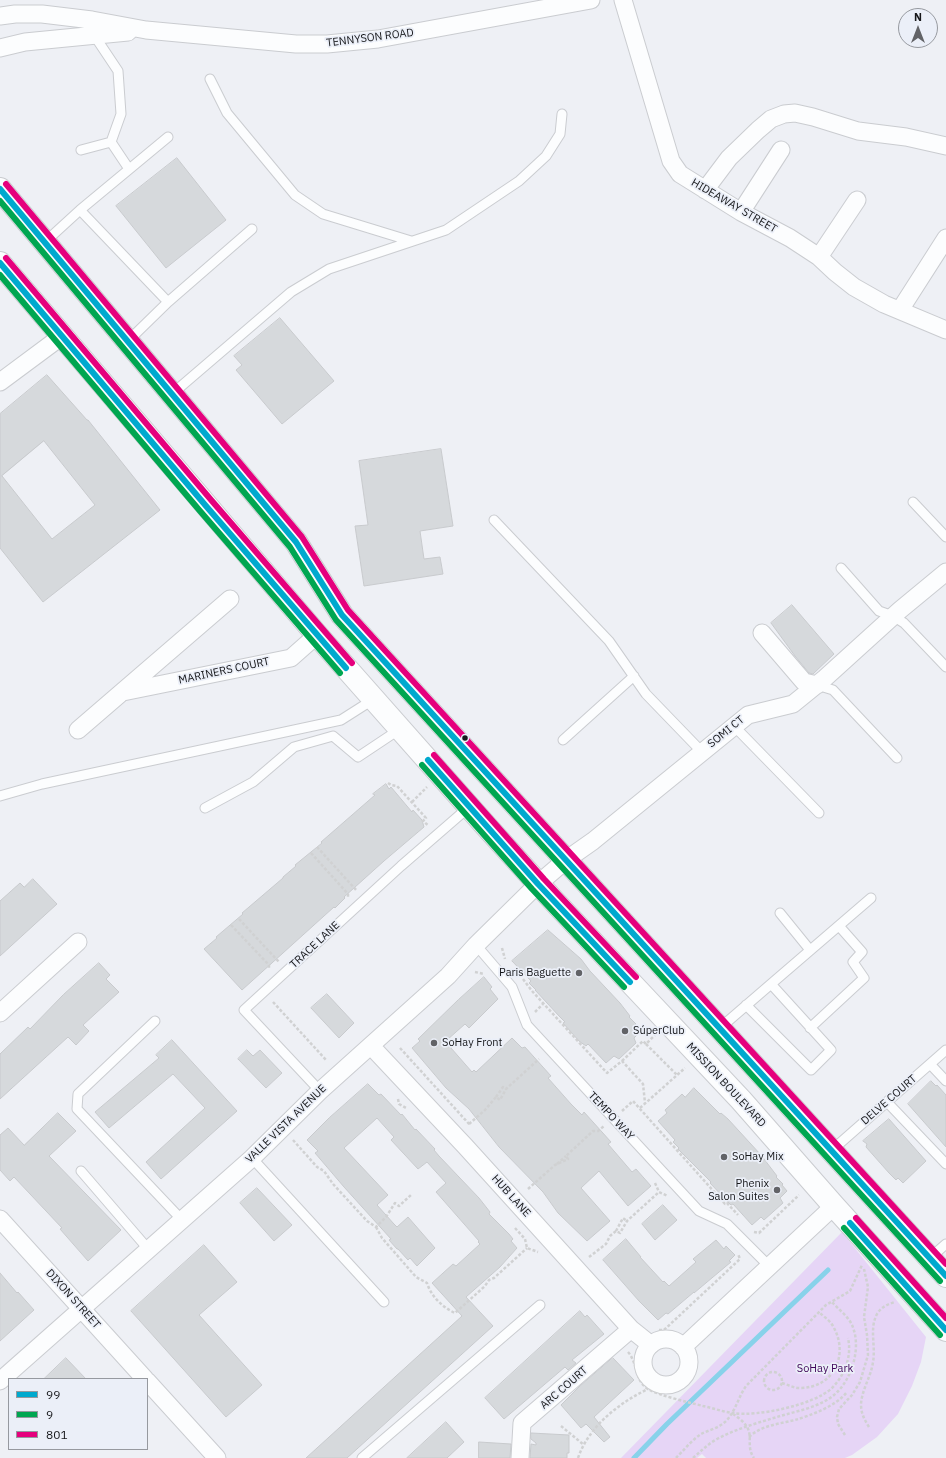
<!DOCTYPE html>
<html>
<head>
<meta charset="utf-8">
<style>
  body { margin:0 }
  #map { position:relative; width:946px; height:1458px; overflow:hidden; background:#eef0f5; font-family:"IBM Plex Sans",sans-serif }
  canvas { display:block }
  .legend { position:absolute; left:8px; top:1378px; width:140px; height:72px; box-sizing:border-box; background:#ebeff8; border:1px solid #96999f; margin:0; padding:5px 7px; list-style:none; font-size:12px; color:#16171a }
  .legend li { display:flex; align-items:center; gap:8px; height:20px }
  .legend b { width:20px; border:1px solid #96999f }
  .north { position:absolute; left:898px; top:8px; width:40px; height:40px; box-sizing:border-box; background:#ebeff8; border:1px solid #96999f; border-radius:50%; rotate:0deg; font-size:11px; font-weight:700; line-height:16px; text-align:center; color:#16171a }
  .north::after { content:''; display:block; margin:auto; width:14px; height:18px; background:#626367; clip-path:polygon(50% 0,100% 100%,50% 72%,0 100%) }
</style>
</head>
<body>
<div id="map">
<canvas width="946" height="1458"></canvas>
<ul class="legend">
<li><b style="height:5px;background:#00a9ce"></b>99</li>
<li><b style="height:5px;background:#00a651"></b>9</li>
<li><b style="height:5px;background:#e5007d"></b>801</li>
</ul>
<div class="north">N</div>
</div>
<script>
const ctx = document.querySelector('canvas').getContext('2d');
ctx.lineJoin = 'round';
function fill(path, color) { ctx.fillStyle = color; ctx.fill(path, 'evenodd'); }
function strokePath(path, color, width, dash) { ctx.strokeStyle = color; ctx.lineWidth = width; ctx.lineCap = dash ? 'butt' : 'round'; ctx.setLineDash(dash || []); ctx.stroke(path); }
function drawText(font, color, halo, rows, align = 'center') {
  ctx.font = font + ' "IBM Plex Sans",sans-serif'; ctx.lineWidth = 3.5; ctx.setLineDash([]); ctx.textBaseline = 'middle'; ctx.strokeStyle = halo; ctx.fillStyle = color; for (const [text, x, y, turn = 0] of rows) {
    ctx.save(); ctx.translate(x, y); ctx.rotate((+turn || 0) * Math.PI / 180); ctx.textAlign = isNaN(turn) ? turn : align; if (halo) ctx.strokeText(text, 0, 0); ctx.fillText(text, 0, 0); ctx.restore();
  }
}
fill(new Path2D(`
  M842 1232 926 1337 921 1362 912 1386 898 1414 877 1437 852 1455 845 1458H706L702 1454 697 1458H621Z`), '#e6d5f6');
strokePath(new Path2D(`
  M634 1458 667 1424 828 1270`), '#88d2ea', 5);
const building = new Path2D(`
  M177 158 226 220 166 268 116 206Z
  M280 318 334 381 282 424 236 370 242 365 234 356Z
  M47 375 87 420H88L160 510 43 602 0 548V414ZM44 441 95 505 52 539 2 476Z
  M441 449 453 526 420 531 424 559 440 557 443 574 364 586 355 526 368 525 359 461Z
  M792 605 834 654 813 674 809 673 795 656 771 623Z
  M386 784 389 789 391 787 412 812 413 810 422 820 424 827 384 861 344 897 345 898 335 908 334 907 242 990 204 949 217 938 216 937 243 914 242 913 283 878V877L296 866 295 865 322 843 321 842 375 795 373 794Z
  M33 879 57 904 0 956V901L20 883 24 887Z
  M548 930 581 959 590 971 620 1003 630 1016 629 1017 636 1024 635 1026 641 1031 634 1038 636 1043 619 1059 614 1056 606 1063 588 1044 586 1046 579 1041 563 1023 565 1022 559 1016 535 990H536L529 983 531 981 512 961Z
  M99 963 110 975 106 979 119 992 83 1025 89 1031 76 1045 68 1037 0 1099V1054L28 1027 30 1029 63 995Z
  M484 977 492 987 490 989 498 999 469 1028 465 1024 447 1040 453 1046 451 1048 472 1072 474 1070 476 1072 512 1038 522 1048 525 1047 551 1076 548 1078 571 1104 582 1115 584 1112 611 1142 608 1144 632 1172 636 1169 651 1186 628 1206 599 1171 581 1188 610 1221 587 1241 558 1213 543 1192 499 1147 469 1109 446 1088 412 1048 420 1041 418 1039 458 1000Z
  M327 994 354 1023 339 1038 311 1008Z
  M172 1040 237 1111 161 1179 146 1162 205 1108 173 1074 109 1128 95 1112 159 1058 156 1055Z
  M247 1050 253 1056 260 1050 282 1073 266 1088 238 1059Z
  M931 1081 936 1086 937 1085 946 1095V1147L908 1104Z
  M368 1084 379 1095 381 1094 401 1115 402 1114 415 1130 416 1129 435 1149 434 1150 439 1156 479 1198 490 1212 489 1214 509 1234 513 1239 511 1241 517 1248 500 1267 466 1297 493 1326 347 1458H306L462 1316 432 1283 453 1264 456 1266 480 1244 478 1242 479 1241 436 1192 446 1183 427 1162 418 1169 391 1140 394 1137 377 1118 344 1148 388 1195 377 1205 394 1224 397 1227 408 1217 435 1248 417 1266 410 1258 408 1260 398 1249H397L389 1240 391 1239 344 1187 315 1153 318 1151 307 1140 329 1118Z
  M694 1088 720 1114 721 1113 728 1119 761 1155 777 1176 776 1177 783 1184 782 1185 787 1191 780 1198 783 1203 764 1220 761 1217 752 1225 733 1204 731 1205 726 1200 710 1183 711 1182 678 1149 679 1148 673 1142 675 1140 658 1121 667 1113 665 1110 682 1094 685 1097Z
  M58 1113 76 1131 49 1156 121 1230 88 1261 60 1229 62 1228 14 1177 10 1181 0 1170V1135L8 1128 24 1145Z
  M889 1119 926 1161 903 1183 898 1178 896 1180 889 1173 866 1147 867 1144 863 1141Z
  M257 1188 292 1225 274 1241 240 1203Z
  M663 1205 677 1220 655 1240 642 1224Z
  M626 1239 641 1257H640L663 1282 664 1281 669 1286 696 1262 693 1259 716 1240 724 1249 726 1246 735 1255 729 1261 731 1262 694 1293V1292L668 1314 666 1313 658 1320 639 1301 603 1260Z
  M204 1245 237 1282 199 1315 262 1385 226 1417 131 1311Z
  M0 1273 17 1293 18 1292 34 1310 0 1341Z
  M580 1311 585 1317 587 1315 604 1334 572 1360 576 1363 568 1370 565 1367 504 1419 485 1398Z
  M66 1358 86 1379H44Z
  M613 1358 634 1380 594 1417 610 1437 604 1442 586 1424 581 1428 561 1405 580 1386Z
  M446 1422 464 1442 447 1458H407Z
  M531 1433 569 1435V1453H567V1458H530L531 1444 536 1445V1443L531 1439Z
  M479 1442 511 1444 510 1458H479Z`);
fill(building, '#d6d9dc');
strokePath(building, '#c8cacd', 1);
const service = new Path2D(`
  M94 35 118 71 121 114 111 142 129 169
  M210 79 227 113 295 195 323 214 411 241
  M81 150 111 142
  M80 210 168 302 128 341
  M45 242 80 210 168 137
  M168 302 252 229
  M172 394 291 292 329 269 446 230 519 181 546 156 560 134 562 114
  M913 502 946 537
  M494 520 609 641 646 694 702 752
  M841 568 879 611 893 616 904 623 946 667
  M817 685 833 690 897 758
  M734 726 819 813
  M563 740 634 676
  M0 796 42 784 341 720 374 699
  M205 808 253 782 294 747 333 736 358 757 400 729
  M780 913 810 950
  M476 945 512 987 527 1025 699 1211 727 1224 769 1266
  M771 984 871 898
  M155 1021 78 1094 77 1109 182 1220
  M720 1028 771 984 831 1050 811 1070 746 1005
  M810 1028 864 978 853 962 862 952 839 926
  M930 1064 946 1081
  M320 1091 244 1010 401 866 469 807
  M887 1102 946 1164
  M831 1151 946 1050
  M252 1158 384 1302
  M81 1171 149 1250
  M930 1258 946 1244
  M362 1458 540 1305`);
const minor = new Path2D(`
  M623 0 671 161 680 174 741 212 790 238 819 257 835 272 854 287 884 304 946 330
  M0 16 15 14H42L92 20 146 30 296 44H327L378 39 591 0
  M0 48 25 42 128 32
  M705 190 729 158 758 130 771 119 784 114 795 113 813 117 858 131 906 137 946 146
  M741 212 781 150
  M819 257 857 200
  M900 310 946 238
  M0 382 62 336
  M762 633 804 682 817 685
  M123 692 291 658 317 635
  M78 730 230 599
  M0 1013 78 942
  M371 1046 465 1146 631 1329 651 1345
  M0 1219 145 1379
  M643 1362a23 23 0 1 1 46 0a23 23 0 1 1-46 0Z
  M683 1347 834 1206
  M0 1381 252 1158 320 1091 448 976 476 945 538 884 566 860 593 841 748 715 793 704 825 678 900 610 946 572
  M147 1381 217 1458
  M520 1458 522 1423 631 1329`);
const primary = new Path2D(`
  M0 189 296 542 342 615 946 1276
  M0 263 317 635 486 826 553 900 741 1100 834 1206 946 1330`);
strokePath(service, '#caccd0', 11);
strokePath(minor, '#caccd0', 19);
strokePath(primary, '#caccd0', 24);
strokePath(new Path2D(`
  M388 783 391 785 397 786 426 818 423 821 429 826
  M412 802 427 787
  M317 847 357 891
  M311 853 348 894V898
  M239 919 279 962
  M231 925 269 965V969
  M502 948 505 959
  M475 972 484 974
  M523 979 532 991 607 1073 622 1061 643 1084 645 1103
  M273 1002 327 1061
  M535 1012 543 1004
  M646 1044 677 1075
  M400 1048 470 1125
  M622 1061 643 1041 646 1044 655 1035
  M496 1097 503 1087 506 1089 539 1059
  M398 1099 399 1104 406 1108
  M640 1108 685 1068
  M622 1111 633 1101 725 1204 727 1203 738 1215
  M469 1124 485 1110 496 1097 500 1100 506 1089
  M293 1140 317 1167 324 1171 333 1184 367 1221 376 1227 386 1217 395 1203 399 1206 412 1194
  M557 1164 566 1156
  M655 1183 659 1192 668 1196
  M528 1189 555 1165 568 1159 566 1156 593 1131H598L604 1126
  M376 1227 382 1238 416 1277 427 1283C431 1296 442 1307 455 1313L485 1286 489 1280 494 1278 527 1248
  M515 1228 525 1239 527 1248 538 1252
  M616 1231 623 1218 627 1221
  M754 1232 759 1233 799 1195
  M589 1257 606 1244 610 1236 616 1231 620 1233 627 1221 659 1192
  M659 1330H664L740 1259 738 1254
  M628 1352C638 1363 634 1380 648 1389 660 1396 688 1402 703 1406 713 1408 723 1412 733 1413 757 1417 814 1405 832 1388 845 1375 852 1356 848 1338
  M764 1381a9 9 0 1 1 18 0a9 9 0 1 1-18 0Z
  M782 1383C788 1385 794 1388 800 1388 833 1388 849 1356 834 1328 831 1321 824 1317 819 1312
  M733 1414C738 1417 744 1422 747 1427 753 1437 746 1447 754 1458
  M561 1426 584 1445
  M869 1427C864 1419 861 1413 861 1404 862 1389 871 1377 873 1362 876 1346 869 1329 877 1314 881 1307 888 1304 895 1302
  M845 1435 838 1424 837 1417 839 1409 852 1395 860 1382 868 1355 867 1335 864 1317 868 1287 864 1269
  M749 1437C762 1425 779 1424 795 1420 812 1415 836 1406 847 1392
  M578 1458C589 1426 619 1403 648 1389
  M676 1458C683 1451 692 1440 701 1434 709 1430 719 1428 726 1421 735 1412 738 1398 746 1386L826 1305 850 1291 862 1265
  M693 1458C701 1451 708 1444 717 1439 736 1429 757 1423 777 1417 796 1411 818 1408 834 1395 852 1380 862 1347 852 1325 848 1316 838 1309 832 1302`), '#d0d1d2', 2.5, [3, 2]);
strokePath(service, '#fcfdfe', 9);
strokePath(minor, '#fcfdfe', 17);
strokePath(primary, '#fcfdfe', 22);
strokePath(new Path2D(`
  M0 189 296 542 342 615 946 1276
  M0 263 206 506 346 668
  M428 760 538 884 630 982
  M850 1223 946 1330`), '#00a9ce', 6);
strokePath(new Path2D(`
  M0 201 290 547 336 620 940 1281
  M0 275 200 511 340 673
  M422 765 532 889 624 987
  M844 1228 940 1335`), '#00a651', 6);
strokePath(new Path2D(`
  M6 184 302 537 348 610 946 1264
  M6 258 212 501 352 663
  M434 755 544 879 636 977
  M856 1218 946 1318`), '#e5007d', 6);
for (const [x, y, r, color] of [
  [465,738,3.5,"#16171a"],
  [579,973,4,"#626367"],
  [625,1031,4,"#626367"],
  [434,1043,4,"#626367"],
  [724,1157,4,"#626367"],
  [777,1190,4,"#626367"]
]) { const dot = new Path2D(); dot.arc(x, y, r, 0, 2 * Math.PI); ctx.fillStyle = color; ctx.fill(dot); strokePath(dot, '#ebeff8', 1.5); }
drawText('11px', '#16171a', '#ebeff8', [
  ["TENNYSON ROAD",370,38,-7],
  ["HIDEAWAY STREET",734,206,30],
  ["MARINERS COURT",224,671,-12],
  ["SOMI CT",726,732,-39],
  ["TRACE LANE",315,945,-43],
  ["MISSION BOULEVARD",726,1085,47],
  ["DELVE COURT",889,1100,-41],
  ["TEMPO WAY",611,1116,47],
  ["VALLE VISTA AVENUE",286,1124,-44],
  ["HUB LANE",511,1196,48],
  ["DIXON STREET",73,1299,48],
  ["ARC COURT",564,1388,-41]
]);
drawText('11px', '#16171a', '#ebeff8', [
  ["Paris Baguette",571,973,"right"],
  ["SúperClub",633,1031],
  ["SoHay Front",442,1043],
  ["SoHay Mix",732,1157],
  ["Phenix",769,1184,"right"],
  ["Salon Suites",769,1197,"right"]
], 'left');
drawText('11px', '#41075b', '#ebeff8', [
  ["SoHay Park",825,1369]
]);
</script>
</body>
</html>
